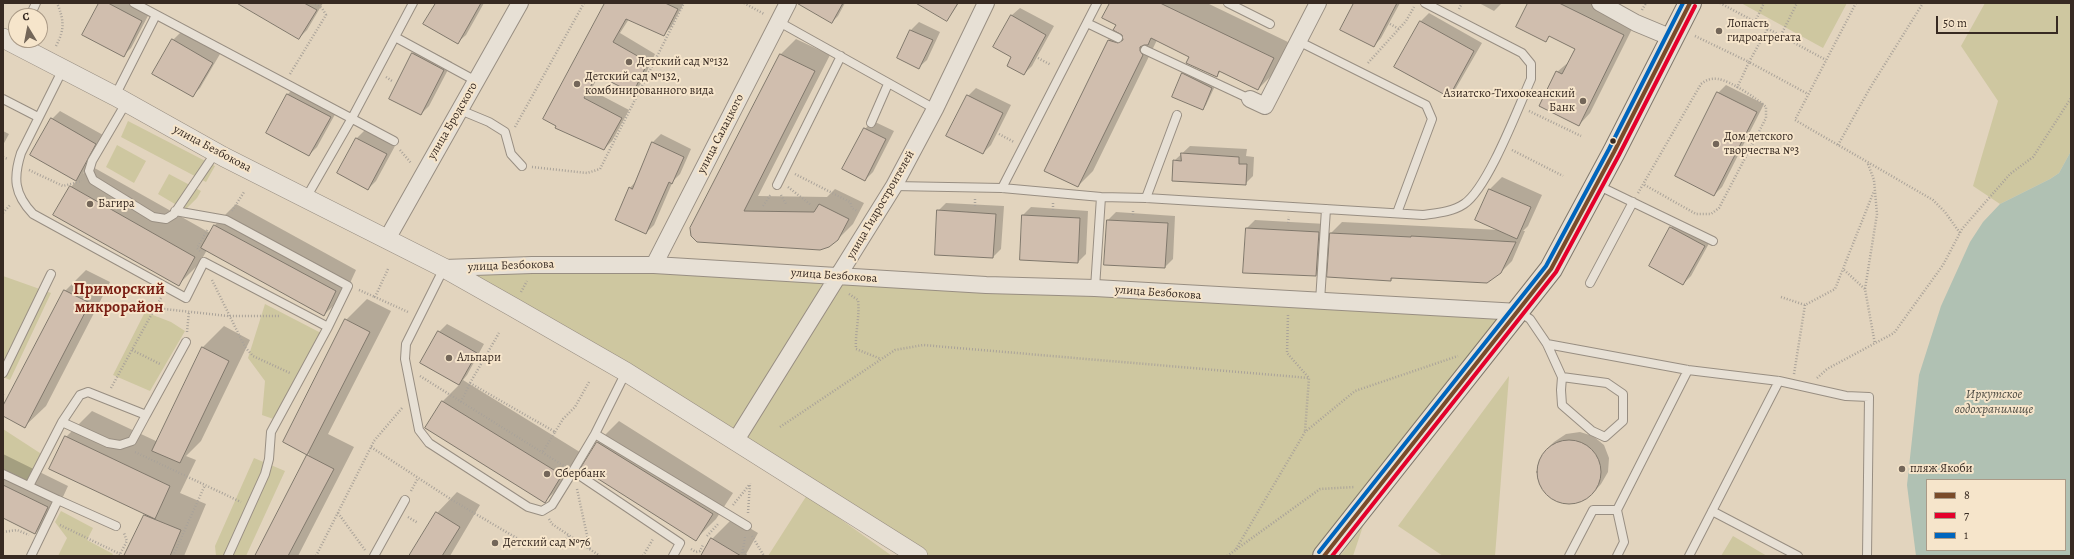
<!DOCTYPE html>
<html>
<head>
<meta charset="utf-8">
<style>
  body { margin:0 }
  #map { position:relative; width:2074px; height:559px; overflow:hidden; background:#e2d4be; font-family:Alegreya,serif }
  canvas { display:block }
  .frame { position:absolute; inset:0; border:4px solid #372a22; pointer-events:none }
  .legend { position:absolute; left:1926px; top:479px; width:140px; height:72px; box-sizing:border-box; background:#f6e5cb; border:1px solid #aa9a87; margin:0; padding:5px 7px; list-style:none; font-size:12px; color:#372a22 }
  .legend li { display:flex; align-items:center; gap:8px; height:20px }
  .legend b { width:20px; border:1px solid #aa9a87 }
  .north { position:absolute; left:8px; top:8px; width:40px; height:40px; box-sizing:border-box; background:#f6e5cb; border:1px solid #aa9a87; border-radius:50%; rotate:350deg; font-size:11px; font-weight:700; line-height:16px; text-align:center; color:#372a22 }
  .north::after { content:''; display:block; margin:auto; width:14px; height:18px; background:#736659; clip-path:polygon(50% 0,100% 100%,50% 72%,0 100%) }
  .scale { position:absolute; left:1936px; top:16px; width:122px; height:18px; box-sizing:border-box; border:2px solid #372a22; border-top:0; padding-left:5px; font-size:12px; line-height:14px; white-space:nowrap; color:#372a22; -webkit-text-stroke:3px #f6e5cb; paint-order:stroke }
</style>
</head>
<body>
<div id="map">
<canvas width="2074" height="559"></canvas>
<div class="frame"></div>
<ul class="legend">
<li><b style="height:5px;background:#7a4b2a"></b>8</li>
<li><b style="height:5px;background:#e4002b"></b>7</li>
<li><b style="height:5px;background:#0065bd"></b>1</li>
</ul>
<div class="north">С</div>
<div class="scale">50 m</div>
</div>
<script>
const ctx = document.querySelector('canvas').getContext('2d');
ctx.lineJoin = 'round';
function fill(path, color) { ctx.fillStyle = color; ctx.fill(path, 'evenodd'); }
function strokePath(path, color, width, dash) { ctx.strokeStyle = color; ctx.lineWidth = width; ctx.lineCap = dash ? 'butt' : 'round'; ctx.setLineDash(dash || []); ctx.stroke(path); }
function drawText(font, color, halo, rows, align = 'center') {
  ctx.font = font + ' Alegreya,serif'; ctx.lineWidth = 4; ctx.setLineDash([]); ctx.textBaseline = 'middle'; ctx.strokeStyle = halo; ctx.fillStyle = color; for (const [text, x, y, turn = 0] of rows) {
    ctx.save(); ctx.translate(x, y); ctx.rotate((+turn || 0) * Math.PI / 180); ctx.textAlign = isNaN(turn) ? turn : align; if (halo) ctx.strokeText(text, 0, 0); ctx.fillText(text, 0, 0); ctx.restore();
  }
}
fill(new Path2D(`
  M1741 3H1847L1823 48Z
  M1985 3H2071V151L2059 173 2050 179 2000 204 1973 186 1998 101 1961 46Z
  M128 121 215 166 206 182 121 137Z
  M117 145 146 161 134 183 106 167Z
  M169 174 201 191 197 198 185 210 158 194Z
  M532 265 1519 312 1324 556H918L444 268Z
  M3 276 51 293 10 380 3 377Z
  M265 304 321 333 279 421 262 415 265 381 248 358Z
  M145 312 171 322 185 331 150 391 113 375Z
  M1509 376 1495 556H1443L1398 526Z
  M3 429 43 455 27 487 3 475Z
  M254 458 285 471 246 556H216L215 546Z
  M807 495 892 556H768Z
  M61 511 93 528 87 540 113 554 112 556H58L67 538 55 522Z
  M1363 526 1353 556H1340Z
  M1733 536 1767 556H1721Z`), '#cec7a0');
fill(new Path2D(`
  M2071 151V556H1916L1907 485 1919 375 1941 306 1970 242 1983 222 2000 204 2050 179 2059 173ZM1927 480H2065V550H1927Z`), '#b0c1b3');
fill(new Path2D(`
  M100 3H131L150 12 131 48 123 56Z
  M256 3H323L307 30 299 38Z
  M437 3H484L466 35 458 42Z
  M606 3H684L671 27 663 35 629 19 620 33 655 54 641 84 633 92 599 75 591 90 629 110 612 141 604 149 556 127Z
  M814 3H845L838 16 832 22Z
  M930 3H959L947 20Z
  M1111 3H1207L1288 42 1273 74 1258 89 1221 71 1216 76 1191 56 1157 40 1093 171 1078 186 1046 171 1109 40 1118 31Z
  M1355 3H1400L1381 38 1374 46Z
  M1479 3H1502L1494 11Z
  M1529 3H1595L1635 23 1590 113 1579 125 1557 72 1570 61 1576 49 1550 36 1546 40Z
  M1020 8 1054 26 1032 66 1024 74 1013 57 1012 15Z
  M1429 13 1482 43 1456 88 1449 96 1396 66 1421 21Z
  M919 22 940 32 927 60 919 67 898 58 911 30Z
  M181 32 220 54 200 88 192 96 173 40Z
  M796 39 830 55 758 196 827 197 835 189 864 203 853 224 837 240 698 241 780 55Z
  M421 46 452 62 429 106 421 114 413 54Z
  M1187 70 1216 84 1206 105 1203 109 1183 74Z
  M1726 85 1764 104 1722 187 1714 195 1718 93Z
  M296 86 338 109 317 147 309 155 267 132 288 94Z
  M976 88 1011 105 991 145 983 153 968 96Z
  M60 111 103 135 83 174 91 166 210 233 215 225 236 204 356 270 345 294 324 315 207 250 199 264 178 285 71 187 77 180 32 155 52 119Z
  M873 121 894 131 873 172 865 180V129Z
  M365 130 395 146 376 181 368 189 339 173 357 138Z
  M3 131 9 134 3 145Z
  M661 134 691 149 680 174 673 181 654 225 646 233 630 188 636 181 653 142Z
  M1190 146 1247 149 1246 156 1254 157 1253 176 1245 184 1174 161Z
  M1502 177 1542 195 1528 226 1523 231H1525L1512 261 1501 272 1394 277 1391 280 1331 233 1342 222 1500 230 1477 219 1490 189Z
  M946 203 1004 206 1001 249 993 257 936 254 938 211Z
  M1031 207 1088 211 1086 254 1078 262 1023 215Z
  M1116 212 1175 216 1173 259 1165 267 1108 220Z
  M1255 220 1326 224 1324 267 1316 275 1247 228Z
  M1679 220 1712 238 1691 276 1683 284 1671 228Z
  M86 270 110 282 46 406 25 426 3 415V409L65 291Z
  M367 299 391 311 328 434 354 447 298 556H256L309 454 284 442 346 320Z
  M447 324 484 344 467 375 463 380 583 454 566 481 545 501 426 428 443 401 460 384 422 363 439 332Z
  M224 326 250 340 201 441 186 456 196 460 180 493 206 504 184 556H125L146 514 66 437 92 411 158 442 203 347Z
  M619 421 733 493 716 519 695 540 583 467 598 442Z
  M1580 432 1593 436 1604 445 1609 458 1608 472 1601 484 1593 493 1581 501 1567 503 1554 499 1543 490 1538 477 1539 463 1546 450 1554 442 1566 434Z
  M3 454 68 486 56 512 35 533 3 517Z
  M457 492 480 505 450 556H410L437 513Z
  M733 518 758 533 745 556H702L712 539Z`), '#0003');
const building = new Path2D(`
  M99 3H108L142 21 124 57 82 35Z
  M237 3H304L317 10 299 39Z
  M436 3H481L458 44 423 24Z
  M605 3H665L678 9 664 36 626 19 613 42 648 62 633 93 597 75 584 98 622 118 604 150 555 128 556 126 543 119Z
  M797 3H843L832 23Z
  M916 3H958L947 21Z
  M1110 3H1160L1274 58 1258 90 1219 71 1217 77 1186 63 1189 57 1151 38 1148 45H1144L1140 47V51L1143 55 1078 187 1044 171 1108 40 1118 43 1123 40 1122 35 1113 30 1116 25 1102 18Z
  M1354 3H1397L1374 47 1340 30Z
  M1528 3H1559L1624 35 1579 126 1539 106 1556 71 1562 74 1575 49 1549 36 1546 42 1516 27Z
  M1011 15 1046 35 1024 75 1007 66 1011 57 993 47Z
  M1420 21 1474 51 1449 97 1394 67Z
  M910 30 933 40 919 69 897 58Z
  M172 39 213 63 193 97 152 74Z
  M412 53 444 70 421 115 389 99Z
  M780 54 815 71 744 211 814 212 819 204 849 219 838 240 829 247 820 250 697 242 691 236 690 228Z
  M1182 73 1212 88 1203 110 1172 97Z
  M1717 92 1757 112 1714 196 1675 176Z
  M287 94 331 117 309 156 266 133Z
  M967 95 1003 113 983 154 946 136Z
  M51 118 96 144 76 181 30 155Z
  M864 128 886 139 865 181 842 169Z
  M356 138 387 154 368 190 337 173Z
  M652 142 684 157 672 184 669 182 646 234 615 220 629 187 632 189Z
  M1181 153 1239 157V164H1247L1246 185 1172 181 1173 160 1181 161Z
  M70 186 195 257 179 286 53 215Z
  M1489 189 1531 207 1517 239 1475 220Z
  M937 210 996 214 993 258 935 255Z
  M1022 215 1080 218 1078 263 1020 260Z
  M1107 220 1168 223 1165 268 1104 265Z
  M214 225 336 291 324 316 201 248Z
  M1670 227 1705 246 1683 285 1649 266Z
  M1246 228 1319 232 1316 276 1243 273Z
  M1330 233 1411 237V236L1516 242 1501 273 1487 283 1391 278V281L1327 277Z
  M64 290 90 303 25 428 3 416V406Z
  M345 319 370 332 307 455 283 442Z
  M438 331 477 353 459 385 420 363Z
  M202 347 229 361 180 463 152 451Z
  M442 401 562 475 545 503 425 428Z
  M65 436 170 486 155 519 49 469Z
  M1537 472a32 32 0 1 1 64 0a32 32 0 1 1-64 0Z
  M597 442 713 514 696 541 581 468Z
  M307 455 334 469 288 556H255Z
  M3 485 48 507 35 534 3 518Z
  M436 512 460 527 442 556H409Z
  M144 515 181 530 170 556H124Z
  M711 538 741 556H701Z`);
fill(building, '#d0beae');
strokePath(building, '#80786c', 1);
const service = new Path2D(`
  M134 3 394 141
  M1228 3 1270 24
  M30 16 36 3
  M779 22 935 109
  M1087 23 1118 38
  M395 37 476 81
  M1298 41 1426 105 1432 119 1397 213
  M1145 50 1250 99
  M63 69 21 153C13 178 14 194 33 214L186 298 204 262 328 327 348 286 226 220 175 211
  M115 96 156 15
  M3 99 38 117
  M126 103 92 161 89 171 93 180 153 217 166 219 174 214 216 152
  M460 110 489 122 505 132 511 154 522 166
  M871 123 888 84
  M777 185 841 56
  M1597 185 1713 241
  M894 186 1002 188 1101 197 1146 198 1423 215C1437 213 1452 212 1464 204 1488 188 1518 108 1531 79V64L1522 53 1425 3
  M1002 188 1097 3
  M306 198 352 118 413 3
  M1146 198 1177 115
  M444 268 406 344 405 359 419 430 429 443 528 507 542 511 552 505 573 471
  M1590 283 1633 202
  M1095 288 1101 197
  M1320 301 1326 209
  M1519 312 1530 319 1547 344 1562 377 1561 390 1562 405 1592 431 1605 437 1623 421V394L1607 383 1562 377
  M1547 344 1688 370 1779 381 1846 396 1869 397 1867 556
  M626 372 595 434 573 471 680 543 673 556
  M3 373 51 274
  M62 422 108 443 120 445 132 441 146 415
  M595 434 747 526
  M3 474 58 500
  M29 486 62 422 80 395 88 392 146 415 186 342
  M1712 511 1798 556
  M31 556 58 500 116 526
  M228 556 265 474 269 459 271 432 328 327
  M374 556 405 500
  M1569 556 1593 510H1617
  M1617 556 1624 542 1617 510 1688 370
  M1689 556 1779 381`);
const minor = new Path2D(`
  M1600 3 1636 23 1672 38
  M1250 99 1265 106 1318 3
  M387 239 520 3
  M654 265 788 3
  M444 268 532 265H654L986 285 1095 288 1519 312
  M736 440 894 186 935 109 986 3`);
const tertiary = new Path2D(`
  M3 38 115 96 224 157 444 268 513 307 626 372 918 556`);
const secondary = new Path2D(`
  M1324 556 1551 269 1614 152 1690 3`);
strokePath(service, '#988e82', 10);
strokePath(minor, '#988e82', 18);
strokePath(tertiary, '#988e82', 20);
strokePath(secondary, '#80786c', 24);
strokePath(new Path2D(`
  M744 3 764 14
  M1720 3 1826 60
  M1856 3 1795 120 1933 200 1945 212 1960 233
  M1459 9 1462 3
  M1642 10 1646 3
  M1755 22 1764 3
  M1390 24 1399 29
  M1781 35 1797 3
  M1695 36 1749 62 1768 28
  M56 46C65 29 64 20 57 3
  M1038 58 1051 65
  M1368 63 1406 21 1414 7
  M290 74 326 15 322 8 314 3
  M386 77 392 81
  M1737 88 1749 62 1808 94
  M1529 111 1581 136
  M515 127 584 3
  M999 134 1014 142
  M1838 145 1870 88 1923 3
  M400 150 411 163
  M1512 150 1563 176
  M3 157 8 159
  M1868 164 1874 180 1877 214 1865 289 1875 344
  M532 167 587 173 600 169 684 3
  M29 170 63 186 82 181
  M795 174 850 202 852 208 857 211
  M788 187 811 205
  M1638 193 1701 84C1706 80 1711 78 1718 79 1729 80 1758 99 1766 107V118L1719 208 1711 214H1696L1643 184
  M781 195 786 204
  M763 206 771 194
  M975 206V198
  M1053 210V203
  M232 211 244 192
  M3 213 11 204
  M1133 215V210
  M1288 223 1289 217
  M200 251 197 248 208 229
  M388 269 375 297 408 312
  M1844 270 1865 289
  M212 280 245 347 253 356 290 373
  M359 290 375 297
  M521 292 527 281
  M849 294 858 300C860 317 855 332 856 349L881 359
  M1781 297 1805 305 1835 289 1874 191
  M161 298 155 308 228 316H280
  M1288 315 1287 353 1309 378 1305 431
  M187 332 189 311
  M132 350 160 364
  M1794 374 1805 305
  M420 376 564 466
  M1817 378 1827 369 1894 333 1943 265 1962 229 2010 174 2033 157 2071 98
  M470 383 555 432 542 453
  M111 388 155 308
  M3 395 5 396
  M461 402 470 383 499 333
  M780 427 895 350 923 345 1309 378
  M555 432 563 419 575 407 589 382
  M371 447 452 500 530 546 546 547 565 540 570 535
  M135 452 241 502
  M577 489 590 549
  M411 491 418 478
  M733 505 750 484
  M338 513 365 550
  M748 513 750 483
  M408 517 418 523
  M549 519 552 524 600 556
  M60 525 120 554
  M3 532 17 530 29 535
  M707 536 719 523
  M752 536 764 556
  M745 537 743 549 746 556
  M691 549 696 552 700 551 703 545
  M1236 549 1305 432 1355 391 1458 356
  M119 556 127 541 124 533
  M173 556 205 485
  M316 556 374 441 402 408
  M643 556 653 539
  M741 556 743 549
  M1227 556 1320 489 1355 487`), '#a9a299', 2.5, [1, 2]);
strokePath(service, '#e7e0d5', 8);
strokePath(minor, '#e7e0d5', 16);
strokePath(tertiary, '#e7e0d5', 19);
strokePath(secondary, '#e7e0d5', 22);
strokePath(new Path2D(`
  M1324 556 1551 269 1614 152 1690 3`), '#7a4b2a', 4);
strokePath(new Path2D(`
  M1332 556 1556 272 1619 155 1695 6`), '#e4002b', 4);
strokePath(new Path2D(`
  M1319 552 1546 266 1609 149 1683 3`), '#0065bd', 4);
for (const [x, y, r, color] of [
  [1719,31,4,"#736659"],
  [629,62,4,"#736659"],
  [577,84,4,"#736659"],
  [1583,101,4,"#736659"],
  [1613,141,3.5,"#372a22"],
  [1716,144,4,"#736659"],
  [90,204,4,"#736659"],
  [449,358,4,"#736659"],
  [1902,469,4,"#736659"],
  [547,474,4,"#736659"],
  [495,543,4,"#736659"]
]) { const dot = new Path2D(); dot.arc(x, y, r, 0, 2 * Math.PI); ctx.fillStyle = color; ctx.fill(dot); strokePath(dot, '#f6e5cb', 1.5); }
drawText('12px', '#372a22', '#f6e5cb', [
  ["Лопасть",1727,24],
  ["гидроагрегата",1727,38],
  ["Детский сад №132",637,62],
  ["Детский сад №132,",585,77],
  ["комбинированного вида",585,91],
  ["Азиатско-Тихоокеанский",1575,94,"right"],
  ["Банк",1575,108,"right"],
  ["Дом детского",1724,137],
  ["творчества №3",1724,151],
  ["Багира",98,204],
  ["Альпари",457,358],
  ["пляж Якоби",1910,469],
  ["Сбербанк",555,474],
  ["Детский сад №76",503,543]
], 'left');
drawText('12px', '#372a22', '#f6e5cb', [
  ["улица Бродского",453,121,-60],
  ["улица Салацкого",721,134,-63],
  ["улица Безбокова",212,149,28],
  ["улица Гидростроителей",881,205,-60],
  ["улица Безбокова",511,266,-2],
  ["улица Безбокова",834,276,4],
  ["улица Безбокова",1158,293,4]
]);
drawText('italic 13px', '#504e45', '#f6e5cb', [
  ["Иркутское",1994,395],
  ["водохранилище",1994,410]
]);
drawText('bold 16px', '#7a1f14', '#f6e5cb', [
  ["Приморский",119,290],
  ["микрорайон",119,308]
]);
</script>
</body>
</html>
